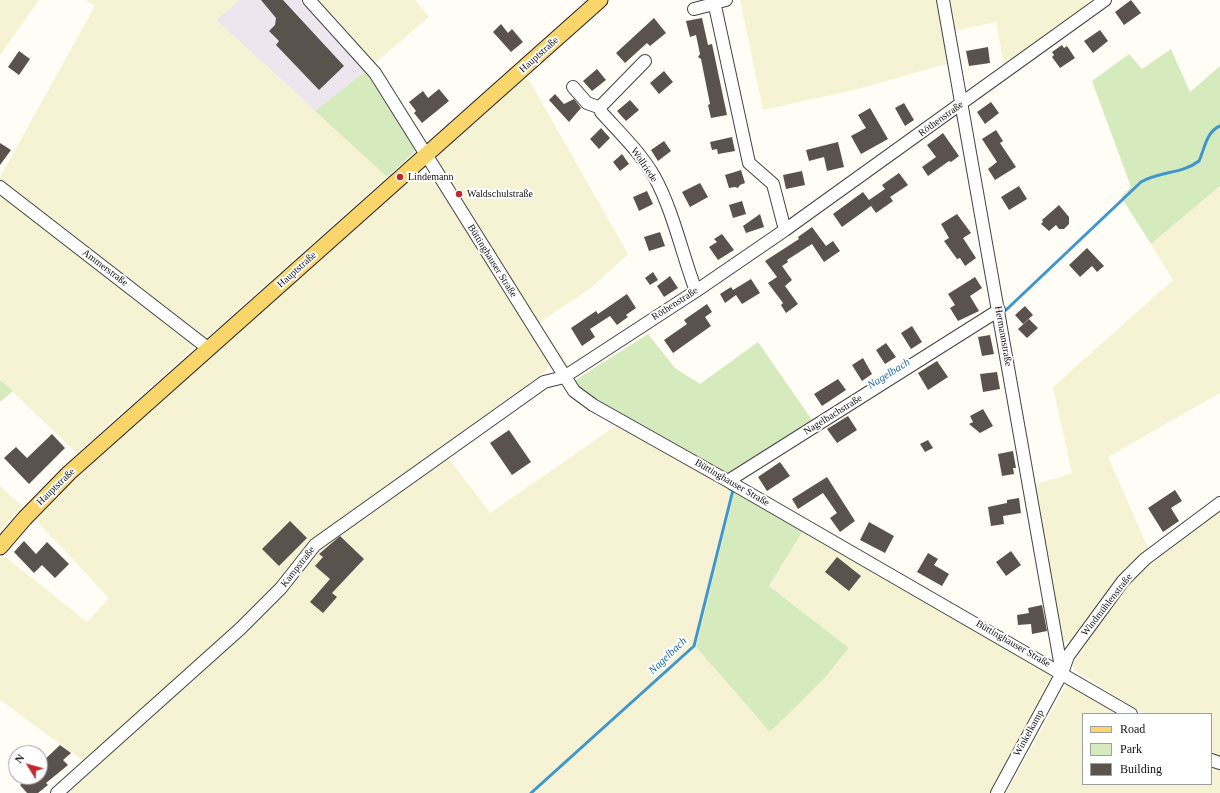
<!DOCTYPE html>
<html>
<head>
<meta charset="utf-8">
<style>
  body { margin:0 }
  #map { position:relative; width:1220px; height:793px; overflow:hidden; background:#fffdf5; font-family:Georgia,serif }
  canvas { display:block }
  .legend { position:absolute; left:1082px; top:713px; width:130px; height:72px; box-sizing:border-box; background:#fff; border:1px solid #a0a0a0; margin:0; padding:5px 7px; list-style:none; font-size:12px; color:#111 }
  .legend li { display:flex; align-items:center; gap:8px; height:20px }
  .legend b { width:20px; border:1px solid #a0a0a0 }
  .north { position:absolute; left:8px; top:745px; width:40px; height:40px; box-sizing:border-box; background:#fff; border:1px solid #a0a0a0; border-radius:50%; rotate:307deg; font-size:11px; font-weight:700; line-height:16px; text-align:center; color:#111 }
  .north::after { content:''; display:block; margin:auto; width:14px; height:18px; background:#c4262e; clip-path:polygon(50% 0,100% 100%,50% 72%,0 100%) }
</style>
</head>
<body>
<div id="map">
<canvas width="1220" height="793"></canvas>
<ul class="legend">
<li><b style="height:5px;background:#f9d66b"></b>Road</li>
<li><b style="height:11px;background:#d5ebbd"></b>Park</li>
<li><b style="height:11px;background:#5a524d"></b>Building</li>
</ul>
<div class="north">N</div>
</div>
<script>
const ctx = document.querySelector('canvas').getContext('2d');
ctx.lineJoin = 'round';
function fill(path, color) { ctx.fillStyle = color; ctx.fill(path, 'evenodd'); }
function strokePath(path, color, width, dash) { ctx.strokeStyle = color; ctx.lineWidth = width; ctx.lineCap = dash ? 'butt' : 'round'; ctx.setLineDash(dash || []); ctx.stroke(path); }
function drawText(font, color, halo, rows, align = 'center') {
  ctx.font = font + ' Georgia,serif'; ctx.lineWidth = 4; ctx.setLineDash([]); ctx.textBaseline = 'middle'; ctx.strokeStyle = halo; ctx.fillStyle = color; for (const [text, x, y, turn = 0] of rows) {
    ctx.save(); ctx.translate(x, y); ctx.rotate((+turn || 0) * Math.PI / 180); ctx.textAlign = isNaN(turn) ? turn : align; if (halo) ctx.strokeText(text, 0, 0); ctx.fillText(text, 0, 0); ctx.restore();
  }
}
fill(new Path2D(`
  M239 0H305L368 69 315 111 216 20Z`), '#eee6ef');
fill(new Path2D(`
  M0 0H39L0 55Z
  M86 0H239L216 20 387 177 206 338 0 181V177L95 6Z
  M314 0H415L429 17 373 65Z
  M740 0H937L949 63 858 89 763 110Z
  M948 0H1090V3L1004 65 996 22 954 31Z
  M525 73 628 254 591 288 539 323 570 367H562L438 160 436 152Z
  M416 172 430 174 550 361 545 372 366 501 371 509 446 455 490 513 617 425 735 490 696 647 770 732 823 680 849 648 769 586 804 529 1054 672 990 793H66L91 767 198 675 283 594 86 763 0 700V559L3 555 87 622 109 598 34 518 76 478Z
  M1220 186V393L1108 457 1149 550 1124 569 1074 640 1064 642 1034 485 1072 473 1053 387 1173 280 1151 244Z
  M0 193 194 343 195 347 77 453 0 380Z
  M0 486 22 506 0 531Z
  M1220 511V756L1211 753V714H1144L1074 670V662L1128 581Z
  M1067 683 1118 714H1083V784H1211V768L1220 770V793H1006Z`), '#f6f3d4');
fill(new Path2D(`
  M1171 49 1190 92 1220 66V186L1151 244 1121 197 1131 187 1092 81 1129 54 1142 69Z
  M368 69 418 149 387 177 315 111Z
  M648 334 675 368 700 384 758 342 812 420 728 476 583 395 574 384 577 379Z
  M0 380 13 391 0 402Z
  M735 490 804 529 769 586 849 648 823 680 770 732 696 647Z`), '#d5ebbd');
strokePath(new Path2D(`
  M1006 310 1141 182C1160 171 1182 174 1199 161 1205 148 1206 132 1220 126
  M531 793 694 646 733 490 730 489`), '#3f96cf', 3);
fill(new Path2D(`
  M261 0H283L344 66 319 90 276 45 279 41 269 31 275 25 276 18Z
  M1131 0 1141 13 1124 25 1115 12Z
  M654 18 666 33 650 46 647 43 625 63 616 53Z
  M702 18 708 45 712 44 727 115 711 118 708 105 710 104 701 59 698 57 700 54 696 35 690 37 686 21Z
  M501 24 508 33 512 29 523 42 511 52 493 32Z
  M1100 30 1108 41 1093 53 1084 41Z
  M1062 45 1064 48 1067 46 1075 58 1060 68 1052 57 1054 55 1052 52Z
  M988 47 990 63 969 66 966 51Z
  M19 51 30 59 19 75 8 67Z
  M597 69 606 80 592 91 583 81Z
  M664 71 673 82 659 94 650 83Z
  M439 89 449 101 422 123 414 113 416 111 409 102 423 91 428 98Z
  M555 94 564 104 574 99 581 108 569 122 549 100Z
  M630 100 639 110 626 121 617 111Z
  M991 102 999 113 985 124 977 112Z
  M904 103 914 120 905 126 895 108Z
  M870 108 888 139 861 154 851 136 866 128 858 115Z
  M601 128 610 138 599 149 590 139Z
  M996 130 1003 141 1000 143 1016 167 995 180 988 169 997 162 982 139Z
  M943 133 959 156 951 162 949 161 928 176 922 167 936 157 927 145Z
  M732 137 735 151 718 154 717 149 712 150 710 142Z
  M664 141 671 151 658 161 651 150Z
  M838 142 844 167 827 171 824 157 809 161 806 150Z
  M0 143 11 150 0 165Z
  M622 154 629 164 620 171 613 162Z
  M741 170 745 183 740 185 738 188 735 187 729 188 725 175Z
  M802 171 805 185 786 189 783 175Z
  M899 173 908 185 890 197 893 201 876 213 871 206 842 227 833 214 863 192 869 200 885 189 882 185Z
  M700 183 708 197 690 207 682 192Z
  M1019 186 1027 199 1009 210 1001 197Z
  M647 191 653 204 639 211 633 197Z
  M742 201 746 214 733 218 729 205Z
  M1059 205 1069 217V224L1064 229H1059L1056 225 1049 231 1041 224 1043 222 1042 220Z
  M760 214 764 227 746 233 743 226Z
  M957 214 971 233 963 238 976 258 965 266 960 258 957 259 944 241 949 238 941 224Z
  M812 227 826 246 833 241 840 251 824 262 812 244 787 260 788 262 782 266 792 280 785 286 798 304 786 313 781 305 783 303 768 283 777 277 765 261 799 239 798 237Z
  M660 232 665 246 649 251 644 237Z
  M722 234 734 250 718 260 709 247 717 242 714 239Z
  M1087 248 1104 266 1097 272 1092 266 1080 277 1069 265Z
  M653 272 658 280 650 285 645 278Z
  M670 276 678 288 664 297 657 286Z
  M975 277 982 288 970 296 979 311 958 321 950 308 955 305 948 294Z
  M751 279 760 293 742 304 736 295 725 303 720 294 731 287 733 290Z
  M627 294 636 308 626 315 628 317 617 325 610 316 590 329 595 337 582 346 571 328 596 311 598 314Z
  M707 304 712 312 705 317 711 326 673 353 664 340 687 324 684 320Z
  M1025 306 1033 315 1023 324 1015 315Z
  M1029 319 1038 328 1027 338 1018 329Z
  M912 326 922 342 911 349 901 333Z
  M990 335 994 354 982 356 978 337Z
  M886 343 896 357 885 364 876 350Z
  M863 358 872 374 862 381 852 365Z
  M937 361 948 377 928 390 918 373Z
  M997 372 1000 389 983 392 980 374Z
  M838 379 846 390 822 406 814 394Z
  M983 409 993 426 980 433 969 424 973 422 970 416Z
  M848 416 857 430 837 443 827 429Z
  M509 430 531 462 512 475 490 443Z
  M52 434 65 448 29 484 4 458 16 447 27 458Z
  M928 440 933 448 925 452 920 444Z
  M1013 451 1016 468H1013L1014 474 1002 476 998 454Z
  M780 462 790 476 767 491 758 477Z
  M827 477 855 521 840 532 830 518 837 513 823 493 798 509 792 499Z
  M1175 490 1182 501 1171 508 1179 521 1163 532 1148 508Z
  M1019 498 1021 513 1003 516 1004 524 991 526 988 507 1007 503V500Z
  M290 521 307 538 279 566 262 549Z
  M869 522 894 536 885 553 860 540Z
  M340 536 364 559 332 593 337 597 323 613 310 602 330 579 315 566 323 557 319 554Z
  M24 541 36 554 47 542 69 564 55 578 42 565 34 573 14 552Z
  M1011 551 1021 565 1006 576 996 562Z
  M928 553 938 559 934 565 949 574 942 586 917 572Z
  M837 557 861 576 849 591 825 572Z
  M1042 605 1047 631 1032 634 1031 624 1018 625 1017 615 1029 613 1028 608Z
  M60 745 71 753 63 760 68 765 46 783 48 785 38 793H27L20 785 30 777H40V764Z`), '#5a524d');
const minor = new Path2D(`
  M309 0 375 73 574 391 593 405 728 481 1131 714
  M943 0 1062 673
  M715 6 718 2 726 0
  M694 9 710 5 715 6 749 163 773 184 785 230
  M645 61 601 106V112C619 132 640 152 654 176 673 210 682 254 696 291
  M573 87 587 103 601 108
  M0 187 209 349
  M728 481 999 310
  M1211 760 1220 763
  M57 793 240 629 281 588 315 545 544 382 564 377 696 291 785 230 1105 0
  M997 793 1062 673 1068 656 1123 581 1145 559 1220 503`);
const major = new Path2D(`
  M0 547 25 518 69 473 600 0`);
strokePath(minor, '#444', 14);
strokePath(major, '#222', 17);
strokePath(minor, '#fff', 12);
strokePath(major, '#f9d66b', 15);
for (const [x, y, r, color] of [
  [400,177,4,"#c4262e"],
  [459,194,4,"#c4262e"]
]) { const dot = new Path2D(); dot.arc(x, y, r, 0, 2 * Math.PI); ctx.fillStyle = color; ctx.fill(dot); strokePath(dot, '#fff', 1.5); }
drawText('10px', '#111', '#fff', [
  ["Hauptstraße",539,55,-42],
  ["Röthenstraße",941,119,-36],
  ["Wollriede",644,165,56],
  ["Büttinghauser Straße",492,261,58],
  ["Ammerstraße",105,268,37],
  ["Hauptstraße",297,270,-42],
  ["Röthenstraße",675,304,-33],
  ["Hermannstraße",1003,336,80],
  ["Nagelbachstraße",833,415,-32],
  ["Büttinghauser Straße",732,483,30],
  ["Hauptstraße",56,487,-44],
  ["Kampstraße",298,567,-52],
  ["Windmühlenstraße",1107,605,-52],
  ["Büttinghauser Straße",1013,644,30],
  ["Winkelkamp",1029,733,-61]
]);
drawText('10px', '#111', '#fff', [
  ["Lindemann",408,177],
  ["Waldschulstraße",467,194]
], 'left');
drawText('italic 11px', '#1768a6', '#fff', [
  ["Nagelbach",889,374,-32],
  ["Nagelbach",668,656,-44]
]);
</script>
</body>
</html>
